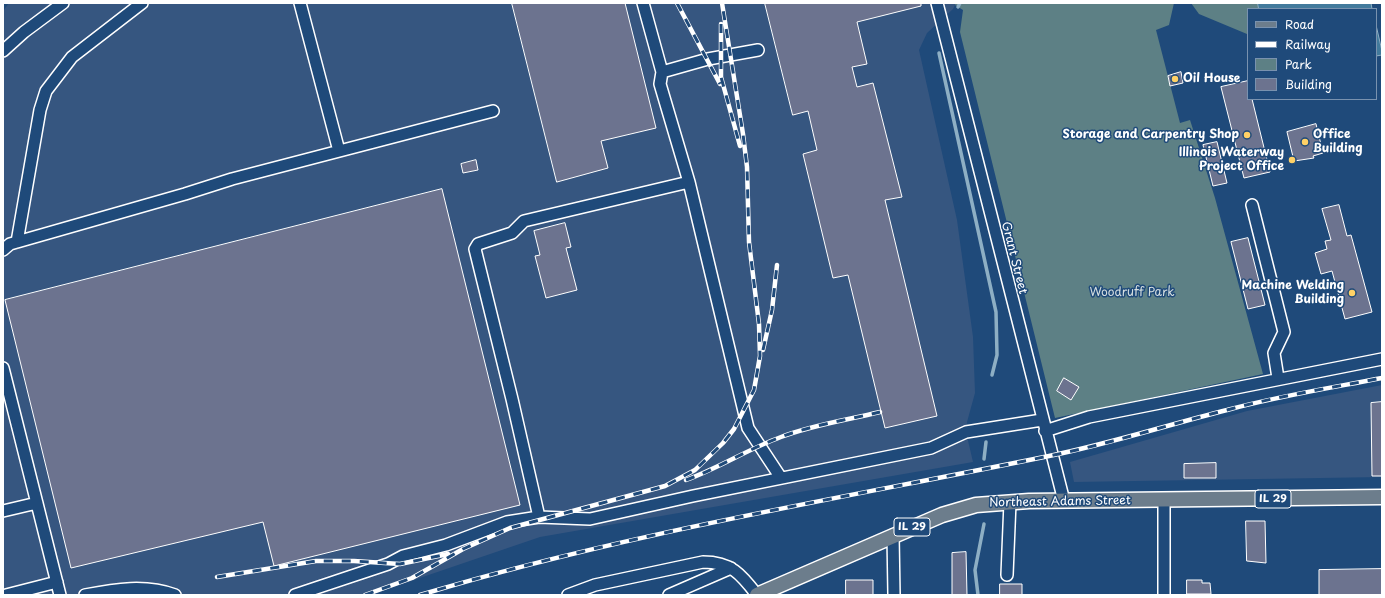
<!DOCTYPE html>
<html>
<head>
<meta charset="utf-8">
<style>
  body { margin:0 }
  #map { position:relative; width:1385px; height:598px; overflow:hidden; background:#1f4a7a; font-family:"Playpen Sans",sans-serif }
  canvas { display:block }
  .frame { position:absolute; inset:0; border:4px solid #fff; pointer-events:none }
  .legend { position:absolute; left:1247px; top:8px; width:130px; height:92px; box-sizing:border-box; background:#1f4a7a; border:1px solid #7992af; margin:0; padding:5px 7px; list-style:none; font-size:12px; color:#fff }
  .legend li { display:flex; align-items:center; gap:8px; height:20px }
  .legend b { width:20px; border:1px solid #7992af }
</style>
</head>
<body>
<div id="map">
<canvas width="1385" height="598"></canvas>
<div class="frame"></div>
<ul class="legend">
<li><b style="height:5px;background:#6c7d8c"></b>Road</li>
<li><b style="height:5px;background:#fff"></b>Railway</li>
<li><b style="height:11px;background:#5d8085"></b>Park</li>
<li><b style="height:11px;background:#6c738f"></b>Building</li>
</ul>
</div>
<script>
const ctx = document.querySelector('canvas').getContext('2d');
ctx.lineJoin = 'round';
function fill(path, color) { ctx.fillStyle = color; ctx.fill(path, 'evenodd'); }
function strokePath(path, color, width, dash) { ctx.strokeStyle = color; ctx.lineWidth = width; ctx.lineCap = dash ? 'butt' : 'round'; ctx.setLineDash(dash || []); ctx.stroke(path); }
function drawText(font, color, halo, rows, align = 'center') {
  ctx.font = font + ' "Playpen Sans",sans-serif'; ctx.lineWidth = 3; ctx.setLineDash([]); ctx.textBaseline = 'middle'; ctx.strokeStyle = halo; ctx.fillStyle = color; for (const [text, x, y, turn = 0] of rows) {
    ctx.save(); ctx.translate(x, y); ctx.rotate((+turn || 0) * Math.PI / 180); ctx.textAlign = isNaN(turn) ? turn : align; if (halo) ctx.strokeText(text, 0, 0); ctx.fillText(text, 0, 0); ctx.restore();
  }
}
fill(new Path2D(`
  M9 3H956L953 9 927 33 919 50 957 220 973 337 975 393 967 422 966 432 973 462 540 537 370 595H3V11Z
  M1382 385V477L1074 482 1070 462 1247 411Z`), '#365680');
fill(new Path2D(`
  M956 3H1174L1169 25 1156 30 1180 123 1190 120 1215 198 1263 374 1055 418 960 32 963 10 955 5Z
  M1191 3H1258L1259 9H1248L1247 34 1199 14Z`), '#5d8085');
const water = new Path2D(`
  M1258 3H1371L1372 9H1259Z
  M1376 25 1382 51V55L1376 56Z`);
fill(water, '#427a9c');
strokePath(water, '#8eafc4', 1);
strokePath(new Path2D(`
  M958 7 960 3
  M939 53 996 312 997 355 992 375
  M984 459 986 442
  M978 595 975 570 984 524`), '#8eafc4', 3.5);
const building = new Path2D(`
  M512 3H625L656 128 601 141 608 168 557 182Z
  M765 3H921V6L857 22 867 64 852 67 857 87 873 83 902 197 885 200 937 416 885 428 848 275 833 278 803 154 817 150 808 111 793 115Z
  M1181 72 1183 83 1170 86 1168 76Z
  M1248 81V99H1252L1270 172 1244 178 1221 87Z
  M1316 124 1323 153 1313 156 1314 158 1294 161 1287 132Z
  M1217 142 1227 183 1213 186 1203 145Z
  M476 160 478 170 463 173 461 164Z
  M442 189 520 505 274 566 263 522 71 568 5 300Z
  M1339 205 1347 236 1351 235 1372 312 1345 319 1332 271 1321 274 1315 253 1327 249 1325 241 1331 240 1322 209Z
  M565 223 571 247 566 248 577 290 546 298 535 256 540 255 534 231Z
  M1248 238 1265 305 1248 309 1231 242Z
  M1064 378 1079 387 1071 400 1057 391Z
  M1382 402V476H1372L1371 403Z
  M1216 463V478H1184V464Z
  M1246 521H1265L1266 563 1247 561Z
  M966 552 967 595H952V553Z
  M1382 569V595H1319V570Z
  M846 580H873V595H846Z
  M1187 580H1202V583H1210L1211 594H1187Z
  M1000 584H1022V595H1000Z`);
fill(building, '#6c738f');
strokePath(building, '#fff', 1);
const minor = new Path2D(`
  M300 3 339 151
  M643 3 662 72
  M937 3 1064 501
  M3 51 24 32 63 3
  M689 182 660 84 662 72 708 59 758 50
  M1252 205 1284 332 1274 353 1278 378
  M17 242 40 110 46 91 72 57 142 3
  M3 250 10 244 185 194 232 179 493 111
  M3 368 60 595
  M1045 431 1089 417 1382 359
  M1164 500V595
  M3 511 37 503
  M539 517 512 399 475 249 478 244 512 233 524 221 689 182 748 428 781 478
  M893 535 894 595
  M1007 575 1010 502
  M6 595 57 582
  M85 595C115 589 146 584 175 595
  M295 595 388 564 403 556 446 545 507 522 539 517 590 519 693 496 931 448 966 432 1042 420
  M568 595 595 585 703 562C731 562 741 574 757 595
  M669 595 731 568`);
const major = new Path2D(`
  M757 595 942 515 976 505 1029 501 1382 497`);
strokePath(minor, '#fff', 14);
strokePath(major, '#fff', 17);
strokePath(minor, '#1f4a7a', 11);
strokePath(major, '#6c7d8c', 14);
const rail = new Path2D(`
  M677 3 720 84
  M721 24V77L740 146
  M763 350 772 310 777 265
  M686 480C719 468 748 449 781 437 812 425 847 420 880 412
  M217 577 316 561H354L400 564 448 554
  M365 595 412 578 463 549 510 528 665 486 695 470 723 443 734 429 754 390 760 356 759 324 749 242 747 167 743 134 722 3
  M420 595C626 533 839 499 1049 456 1109 444 1167 425 1227 410 1278 396 1330 388 1382 378`);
strokePath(rail, '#fff', 4.5);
strokePath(rail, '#1f4a7a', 3, [9]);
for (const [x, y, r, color] of [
  [1175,79,4,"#ffd166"],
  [1247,135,4,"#ffd166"],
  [1305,142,4,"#ffd166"],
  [1292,160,4,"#ffd166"],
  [1352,293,4,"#ffd166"]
]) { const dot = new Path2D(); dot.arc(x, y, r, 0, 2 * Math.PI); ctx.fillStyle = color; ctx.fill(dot); strokePath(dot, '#1f4a7a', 1.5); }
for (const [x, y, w] of [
  [1273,499,36],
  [912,527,36]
]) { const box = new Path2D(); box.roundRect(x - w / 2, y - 9, w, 18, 3); ctx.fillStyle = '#1f4a7a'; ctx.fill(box); strokePath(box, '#fff', 1); }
drawText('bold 11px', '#fff', null, [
  ["IL 29",1273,499],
  ["IL 29",912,527]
]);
drawText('bold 12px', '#fff', '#1f4a7a', [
  ["Oil House",1183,79,"left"],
  ["Storage and Carpentry Shop",1239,135],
  ["Office",1313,135,"left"],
  ["Building",1313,149,"left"],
  ["Illinois Waterway",1284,153],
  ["Project Office",1284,167],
  ["Machine Welding",1344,286],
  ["Building",1344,300]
], 'right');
drawText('12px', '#fff', '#1f4a7a', [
  ["Grant Street",1014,258,76],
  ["Northeast Adams Street",1060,502,-1]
]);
drawText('12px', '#d6dfe0', '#1f4a7a', [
  ["Woodruff Park",1132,293]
]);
</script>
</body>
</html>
